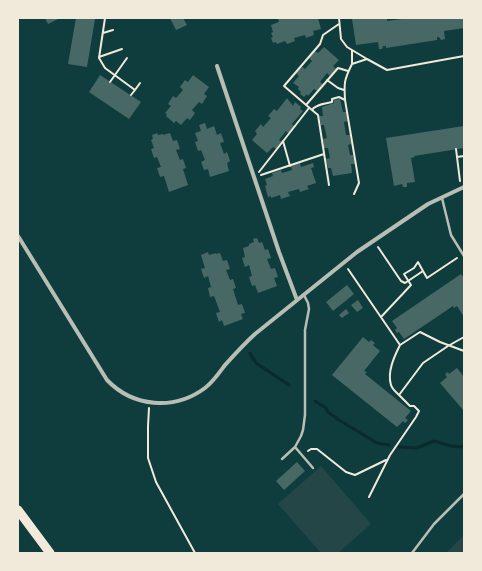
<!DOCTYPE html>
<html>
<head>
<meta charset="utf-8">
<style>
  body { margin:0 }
  #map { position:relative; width:482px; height:571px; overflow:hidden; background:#0f3d3e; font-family:"Fira Sans",sans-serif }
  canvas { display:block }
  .frame { position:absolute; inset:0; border:19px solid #f1e9da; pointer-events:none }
</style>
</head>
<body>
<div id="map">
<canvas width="482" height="571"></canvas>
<div class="frame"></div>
</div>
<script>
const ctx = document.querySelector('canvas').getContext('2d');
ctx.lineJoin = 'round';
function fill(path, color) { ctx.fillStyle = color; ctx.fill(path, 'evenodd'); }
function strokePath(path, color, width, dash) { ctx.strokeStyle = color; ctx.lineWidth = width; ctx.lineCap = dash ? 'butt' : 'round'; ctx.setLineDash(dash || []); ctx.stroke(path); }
fill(new Path2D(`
  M321 466 371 524 338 553H321L278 504Z
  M464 535V553H446Z`), '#244646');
strokePath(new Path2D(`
  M250 353 256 363 289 385
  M315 401 326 408 328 412 339 420 377 443 389 445
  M399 447 417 448 434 441 451 446 464 447`), '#0a2a2b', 3);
fill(new Path2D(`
  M45 18H60L48 24Z
  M76 18 95 19 87 67 68 64Z
  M170 18H183L187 25 176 30Z
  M278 18H318L321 29 313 31 314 35 306 38 305 35 294 38 295 41 287 44 285 41 277 44 276 42 273 43 271 38 273 37 271 33 273 32 271 25 279 22Z
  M361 18H387V21L409 18H463L464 28 444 31 445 39 441 40 439 37H437V40L386 48V46H383L382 49H379L378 42 356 45 352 19Z
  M324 47 339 60 333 66 336 69 330 76 327 73 320 82 323 84 317 91 314 89 308 96 307 94 304 97 300 94 301 92 298 89 299 87 293 83 299 76 296 73 302 67 305 69 312 61 309 58 315 51 318 53Z
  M100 75 141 102 129 119 89 92Z
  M193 75 209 87 204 94 207 96 202 104 199 102 192 110 195 113 190 120 187 118 181 125 176 121 174 123 166 116 167 114 165 113 171 106 168 104 173 96 176 98 183 90 180 87 185 80 188 82Z
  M287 98 293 106 295 102 301 107 300 109 303 111 292 124 295 127 289 134 286 131 279 140 282 142 276 149 273 147 267 153 252 140 257 134 255 131 261 124 263 127 271 118 268 116 274 109 277 111Z
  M340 99 343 112H346L348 121 344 122 346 135H350L351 144 348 145 350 155H353L355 164H351L352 173 333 176 331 168H328L326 159 330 158 328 148H324L323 139 327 138 324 125H321L319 116H323L322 107 334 103 333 100Z
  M205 123 207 129 214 126 217 135 221 133 224 142 220 143 224 154 227 152 230 161 227 163 229 171 210 177 208 169 204 170 201 162 205 160 201 150 198 151 195 142 198 141 195 133 201 131 199 125Z
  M464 126V148L414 156 415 157 411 158 415 182 407 183V187H403L402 184 394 186 386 138Z
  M157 133 158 135 163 134V135L170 133 173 141 177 140 180 149 176 150 180 160 183 159 186 168 183 169 188 185 169 192 164 176 160 177 157 168 161 167 157 157 154 158 151 149 154 148 151 140 153 139 152 135Z
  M300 163 301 167 313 163 314 167 311 168 316 183 307 186 309 189 300 192 299 189 288 192 290 196 281 199 280 195 271 198V196L268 197 265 186 267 185 265 179 273 176 272 173 281 170 282 173 292 170 291 166Z
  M257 238 259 243 262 242 265 250 268 249 271 258 267 259 271 269 275 268 278 277 274 278 277 286 258 293 255 285 252 286 249 277 252 276 249 265 245 267 242 258 245 257 243 248 249 246V244L254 242 253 239Z
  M208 252 209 255 216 253V254L220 253 223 261 227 260 230 269 226 270 230 280 233 279 236 288 233 289 238 305 242 304 245 313 241 314 243 319 224 326 222 320 219 322 216 313 220 312 214 296 210 297 208 288 211 287 208 276 204 278 201 269 205 268 201 255Z
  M461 274 464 278V317L457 306 454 308 453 306 404 339 399 332 397 333 395 330 397 328 392 321Z
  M347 285 354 294 333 311 326 302Z
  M358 300 363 308 357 312 351 305Z
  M346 309 349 313 342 318 339 315Z
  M363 337 369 342 371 340 375 343 373 345 380 351 364 371 367 372 365 374 411 411 405 418 408 420 405 423 403 421 397 427 332 375Z
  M457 368 464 377V411L440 383 447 377 445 374 448 372 449 374Z
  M297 462 305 471 284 490 276 481Z`), '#486865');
strokePath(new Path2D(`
  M105 18 99 58 105 68 135 90 131 95
  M339 18 341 39 347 47 367 59 387 70 464 56
  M339 24 323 35 320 44 284 86 312 110C316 104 325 104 332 102V99L339 97 345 100
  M103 33 113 30
  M352 50V64L367 59
  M99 57 122 49
  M352 64C344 80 344 83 345 100L359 183 354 194
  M327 80 338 88 344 90
  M110 82 127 58
  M135 90 140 83
  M306 105 338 68 348 71
  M312 110 318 115 329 185
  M283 141 290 166
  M456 149 460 181
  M457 157 464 156
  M259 172 309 108
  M261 175 324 154
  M378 247 401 281 405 283 423 271 427 278 457 258
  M348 269 400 345C394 357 387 372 391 385 392 389 396 392 399 395L423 363 448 346 464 337
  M381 317 411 285 404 274 414 268 418 262 423 271
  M400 345 420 332 440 342 464 351
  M149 408 148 426V458L156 482 195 553
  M308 451 311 449H317L346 472 355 475 386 460
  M369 497 390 455 416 417 419 411 414 406H410L399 395`), '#f1e9da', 2);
strokePath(new Path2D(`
  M442 198 451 235 464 256
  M295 447 313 468
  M282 459 295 447 301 436 303 430 305 415V330L309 309 308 303 304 295
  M412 553 434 524 464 494`), '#b8beb3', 2.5);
strokePath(new Path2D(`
  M217 66 279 252 297 300
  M18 236 107 380C133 407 174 411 205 388 213 382 219 373 225 365 235 354 244 344 255 334L357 252 428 204 464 187`), '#b8beb3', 4);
strokePath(new Path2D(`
  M18 510 50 553`), '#f1e9da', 9);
</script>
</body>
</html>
